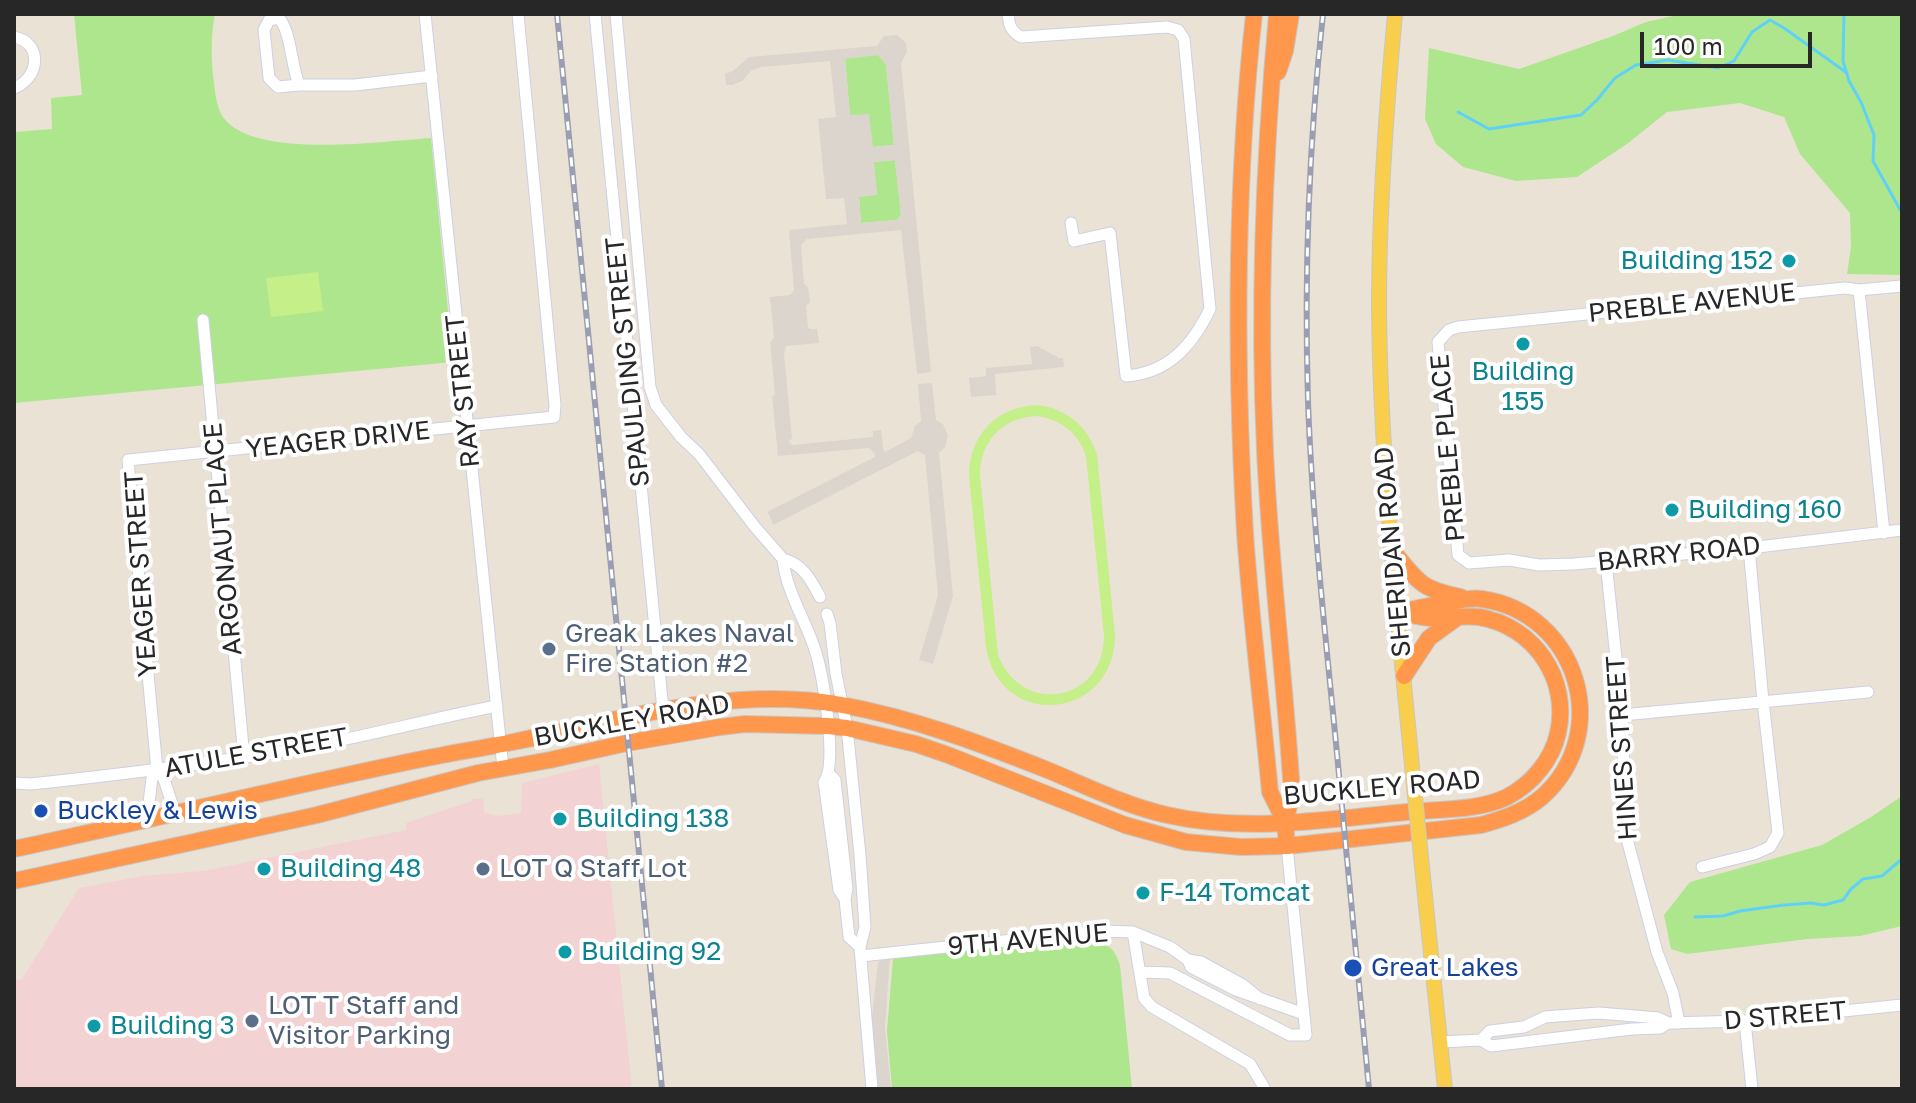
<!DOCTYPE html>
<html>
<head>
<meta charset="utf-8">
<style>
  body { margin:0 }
  #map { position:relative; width:1916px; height:1103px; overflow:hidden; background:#ebe2d6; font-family:"Golos Text",sans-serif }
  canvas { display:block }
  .frame { position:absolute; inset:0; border:16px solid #272727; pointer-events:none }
  .scale { position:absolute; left:1640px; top:32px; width:172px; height:36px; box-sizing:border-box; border:4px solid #272727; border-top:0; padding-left:10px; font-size:24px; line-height:28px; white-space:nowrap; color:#272727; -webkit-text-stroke:6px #fff; paint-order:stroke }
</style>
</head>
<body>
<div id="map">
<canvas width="1916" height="1103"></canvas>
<div class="frame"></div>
<div class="scale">100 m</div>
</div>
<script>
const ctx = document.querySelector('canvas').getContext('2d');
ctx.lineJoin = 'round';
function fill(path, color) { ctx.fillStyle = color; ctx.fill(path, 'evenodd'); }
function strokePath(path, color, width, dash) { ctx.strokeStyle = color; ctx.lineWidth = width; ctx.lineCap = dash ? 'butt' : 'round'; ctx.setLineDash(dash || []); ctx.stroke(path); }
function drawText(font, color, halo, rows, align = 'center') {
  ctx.font = font + ' "Golos Text",sans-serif'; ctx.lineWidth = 8; ctx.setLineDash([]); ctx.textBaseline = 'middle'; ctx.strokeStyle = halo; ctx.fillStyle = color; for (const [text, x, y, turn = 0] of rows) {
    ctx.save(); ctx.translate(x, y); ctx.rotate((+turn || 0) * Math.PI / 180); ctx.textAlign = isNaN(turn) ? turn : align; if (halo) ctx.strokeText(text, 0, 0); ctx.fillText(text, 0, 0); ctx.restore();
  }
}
fill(new Path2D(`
  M599 764 632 1089H14V980L22 979 79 888 143 876 203 871 406 830V823L472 801V799L483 798 484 812 497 816 521 813 522 783Z`), '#f3d2d4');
fill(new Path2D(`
  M74 14H215C211 35 211 54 213 75 215 88 215 105 223 117 253 160 383 141 431 138L453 362 14 403V132L52 129 51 98 82 95Z
  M1682 14H1902V275L1847 274 1851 247 1850 213 1800 154 1784 117 1740 103 1667 112 1627 144 1577 177 1516 181 1463 167 1436 144 1425 119 1429 48 1519 69 1613 36 1646 22Z
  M878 55 886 64 894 145 872 147 850 116 845 58Z
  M895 160 901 215 897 220 861 223 859 197 877 194 873 162Z
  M1902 796V926L1860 936 1808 939 1687 954 1671 949 1664 915 1690 882 1822 845 1871 817Z
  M1079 940 1080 945C1103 944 1112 940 1120 965L1132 1089H892L887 1031 893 958Z`), '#aee68e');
fill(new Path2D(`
  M318 272 323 311 271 317 266 278Z
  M1038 405C1067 409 1087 426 1097 454L1115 635C1115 721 999 731 986 647L969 476C969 435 997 406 1038 405ZM1037 416C1062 420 1078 433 1086 456L1104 636C1104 702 1022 717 998 655L980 475C980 441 1003 417 1037 416Z`), '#c5ef88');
fill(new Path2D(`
  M897 35 906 43 907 52 901 63 931 372 917 374 901 230 807 239 801 245 804 284 808 287 810 302 806 306 808 327 810 329H817L819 343 786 346 784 354 792 439 789 440 790 444 793 445 873 437V431L881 430 883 449 885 452 911 438 915 426 921 421 918 384 932 383 936 420 943 424 948 436 945 447 939 453 953 596 933 664 919 660 938 595 925 455 918 451 773 525 770 516 767 512 875 457V454L869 448 778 456 772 396 775 395 770 342 774 338 770 297 790 295 794 290 789 230 847 224 844 198 826 199 818 119 836 117 830 61 761 67 752 70 742 81 732 85H726L725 74 733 71 749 57 877 46 884 36ZM878 55 886 64 894 145 873 147 869 114 850 115 845 59ZM895 160 901 215 897 220 861 223 859 197 877 195 874 162Z
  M1037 346 1059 358H1063L1064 367 995 374 996 395 971 397 969 378 986 376V368L1032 364 1030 347Z
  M890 957 885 1028 891 1089H877L871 1027 878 962Z`), '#dbd5cd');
strokePath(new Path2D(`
  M1844 14 1843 61 1849 81 1861 102 1874 135 1873 161 1902 213
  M1458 112 1489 129 1581 115 1597 100 1615 78 1636 65 1668 60 1718 68 1734 61 1752 32 1770 20 1784 28 1847 73
  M1695 917 1723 916 1740 911 1784 905 1811 903 1824 905 1843 900 1851 889 1863 879 1882 876 1902 859`), '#60d1f6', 3);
const minor = new Path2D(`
  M425 14 503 768
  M595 14 663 710
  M616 14 650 387 656 405 681 437 699 454 755 527 783 559
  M1008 14C1009 26 1011 31 1021 37L1167 27 1178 30 1184 39 1210 309C1192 346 1168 373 1126 376L1110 233 1074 241 1071 223
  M279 18C291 32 291 64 299 85L278 87 269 78 264 30 269 20Z
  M14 37C44 43 39 79 14 88
  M299 85H355L432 76
  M1902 286 1859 290 1845 288 1458 327 1449 330 1438 342 1458 555 1469 563 1509 560 1539 565 1574 564 1749 548 1902 530
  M1859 290 1884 533
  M203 320 244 757
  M1606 562 1622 715 1624 773 1622 820 1657 952 1673 993 1679 1023
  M820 597C811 580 803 564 783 559 786 592 807 622 816 653 823 676 838 764 824 782L839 890 845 899
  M827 614 830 623 836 674 847 728 860 855 865 927 860 947 872 1089
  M1622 715 1868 692
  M157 770 128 460 554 417 555 405 518 14
  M157 770 164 779 175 813
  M830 775 835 780 847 888 845 899 849 937 860 947
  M14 783 31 784C125 774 218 763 311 746 373 735 434 718 497 706
  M147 819 152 778 157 770
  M1702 867 1754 854 1770 847 1778 833 1763 701 1749 548
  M1133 932 1144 998 1152 1007 1250 1064 1265 1089
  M861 956 1098 931 1133 932 1170 947 1188 960 1201 962 1243 985 1260 999
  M1188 960 1191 967 1236 990 1304 1014
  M1141 972 1170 973 1290 1035H1306L1287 846
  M1745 1021 1752 1089
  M1481 1040 1490 1031 1524 1027 1545 1017 1571 1015 1599 1013 1658 1018 1668 1023
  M1440 1042 1481 1040 1491 1046 1632 1029 1660 1028 1668 1023 1745 1021 1902 1005`);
const major = new Path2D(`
  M1395 14C1386 111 1379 208 1379 305 1380 462 1398 620 1413 776
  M1422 867 1445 1089`);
const highway = new Path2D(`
  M1254 14C1235 187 1235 360 1245 533 1251 620 1262 706 1270 792L1285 822
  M1277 14C1264 159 1258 304 1265 450 1270 565 1285 679 1292 794L1285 822 1287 846
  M1278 72 1285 51 1291 14
  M1392 550C1418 581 1419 589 1461 597
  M1404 676 1429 638 1458 617
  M14 849C150 820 285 787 422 759 452 753 483 748 513 742 621 720 731 685 842 705 913 718 979 743 1045 769 1084 785 1126 806 1167 815 1245 833 1329 819 1407 812 1439 809 1478 811 1507 797 1532 784 1552 760 1558 733 1570 679 1534 626 1479 617 1463 615 1449 618 1433 618 1424 618 1414 615 1405 614
  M14 881 317 815 478 773 550 760 627 743 720 727 745 724 828 726 847 728 916 744 948 755 1125 825 1186 842 1241 847 1287 846 1481 825C1503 819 1524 812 1542 797 1614 733 1578 613 1482 599 1469 597 1459 601 1446 603 1430 606 1414 608 1398 613`);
strokePath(minor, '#ccd0e1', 13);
strokePath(major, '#c7c7c7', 16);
strokePath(highway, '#c7c7c7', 18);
strokePath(minor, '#fff', 11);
strokePath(major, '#f9ce4d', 14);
strokePath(highway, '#ff974d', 16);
const rail = new Path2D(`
  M557 14 662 1089
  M1323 14C1309 142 1304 272 1308 401 1312 512 1324 623 1335 733 1346 852 1358 970 1369 1089`);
strokePath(rail, '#999eb3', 6);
strokePath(rail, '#fff', 3, [9]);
const majorBridge = new Path2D(`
  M1413 776 1422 867`);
strokePath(majorBridge, '#c7c7c7', 16, []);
strokePath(majorBridge, '#f9ce4d', 14);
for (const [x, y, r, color] of [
  [1789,261,8,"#0f9aa8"],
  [1523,344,8,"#0f9aa8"],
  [1672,510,8,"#0f9aa8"],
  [549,649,8,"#5c6f8a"],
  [41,811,8,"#1a4fb4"],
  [560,819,8,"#0f9aa8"],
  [264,869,8,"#0f9aa8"],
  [483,869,8,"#5c6f8a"],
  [1143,893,8,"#0f9aa8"],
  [565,952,8,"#0f9aa8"],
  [1353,968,10,"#1a4fb4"],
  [252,1021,8,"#5c6f8a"],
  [94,1026,8,"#0f9aa8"]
]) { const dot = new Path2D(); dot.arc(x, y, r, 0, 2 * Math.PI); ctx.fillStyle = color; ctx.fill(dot); strokePath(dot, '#fff', 3); }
drawText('26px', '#0d838f', '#fff', [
  ["Building 152",1773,261,"right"],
  ["Building",1523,372,"center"],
  ["155",1523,402,"center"],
  ["Building 160",1688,510],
  ["Building 138",576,819],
  ["Building 48",280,869],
  ["F-14 Tomcat",1159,893],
  ["Building 92",581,952],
  ["Building 3",110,1026]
], 'left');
drawText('26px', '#272727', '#fff', [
  ["PREBLE AVENUE",1692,303,-6],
  ["SPAULDING STREET",628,362,-96],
  ["RAY STREET",463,391,-96],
  ["YEAGER DRIVE",338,440,-6],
  ["PREBLE PLACE",1448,448,-95],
  ["ARGONAUT PLACE",223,539,-95],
  ["SHERIDAN ROAD",1393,552,-95],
  ["BARRY ROAD",1679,554,-6],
  ["YEAGER STREET",141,574,-94],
  ["BUCKLEY ROAD",632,721,-10],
  ["HINES STREET",1622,748,-94],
  ["ATULE STREET",256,753,-10],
  ["BUCKLEY ROAD",1382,788,-5],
  ["9TH AVENUE",1028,940,-5],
  ["D STREET",1785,1016,-5]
]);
drawText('26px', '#4e5e75', '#fff', [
  ["Greak Lakes Naval",565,634],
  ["Fire Station #2",565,664],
  ["LOT Q Staff Lot",499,869],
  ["LOT T Staff and",268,1006],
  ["Visitor Parking",268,1036]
], 'left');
drawText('26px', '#164399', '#fff', [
  ["Buckley & Lewis",57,811],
  ["Great Lakes",1371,968]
], 'left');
</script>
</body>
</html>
